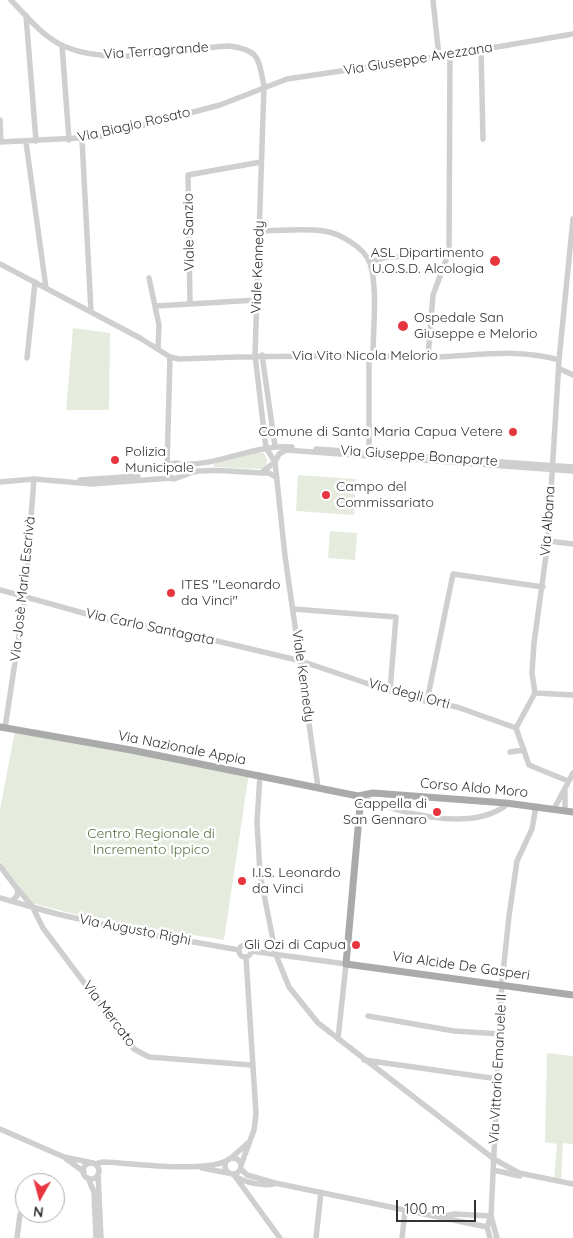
<!DOCTYPE html>
<html>
<head>
<meta charset="utf-8">
<style>
  body { margin:0 }
  #map { position:relative; width:573px; height:1238px; overflow:hidden; background:#fff; font-family:Quicksand,sans-serif }
  canvas { display:block }
  .north { position:absolute; left:15px; top:1173px; width:50px; height:50px; box-sizing:border-box; background:#fff; border:1px solid #adadad; border-radius:50%; rotate:187deg; font-size:14px; font-weight:700; line-height:20px; text-align:center; color:#323232 }
  .north::after { content:''; display:block; margin:auto; width:18px; height:22px; background:#e83641; clip-path:polygon(50% 0,100% 100%,50% 72%,0 100%) }
  .scale { position:absolute; left:396px; top:1200px; width:80px; height:22px; box-sizing:border-box; border:2px solid #323232; border-top:0; padding-left:6px; font-size:15px; line-height:18px; white-space:nowrap; color:#323232; -webkit-text-stroke:4px #fff; paint-order:stroke }
</style>
</head>
<body>
<div id="map">
<canvas width="573" height="1238"></canvas>
<div class="north">N</div>
<div class="scale">100 m</div>
</div>
<script>
const ctx = document.querySelector('canvas').getContext('2d');
ctx.lineJoin = 'round';
function fill(path, color) { ctx.fillStyle = color; ctx.fill(path, 'evenodd'); }
function strokePath(path, color, width, dash) { ctx.strokeStyle = color; ctx.lineWidth = width; ctx.lineCap = dash ? 'butt' : 'round'; ctx.setLineDash(dash || []); ctx.stroke(path); }
function drawText(font, color, halo, rows, align = 'center') {
  ctx.font = font + ' Quicksand,sans-serif'; ctx.lineWidth = 5; ctx.setLineDash([]); ctx.textBaseline = 'middle'; ctx.strokeStyle = halo; ctx.fillStyle = color; for (const [text, x, y, turn = 0] of rows) {
    ctx.save(); ctx.translate(x, y); ctx.rotate((+turn || 0) * Math.PI / 180); ctx.textAlign = isNaN(turn) ? turn : align; if (halo) ctx.strokeText(text, 0, 0); ctx.fillText(text, 0, 0); ctx.restore();
  }
}
fill(new Path2D(`
  M73 328 110 333 109 410H66Z
  M258 452 264 453 267 459 266 466 261 469 213 467 214 464Z
  M298 475 356 479 354 515 296 511Z
  M330 531 357 533 355 560 328 558Z
  M15 730 249 773 224 940 117 923 114 920 78 915 31 903 0 861V810Z
  M547 1053 573 1056V1144L563 1143 561 1182 554 1181 557 1144 545 1142Z`), '#e5ecde');
strokePath(new Path2D(`
  M11 0C26 16 45 39 66 47 113 67 178 48 229 46 260 50 258 58 264 86L255 355 266 448
  M433 0 439 57
  M26 15 36 141
  M62 45 69 140
  M481 49 483 139
  M0 120 1 142
  M82 139 91 312
  M0 142 98 137 220 105 287 79 450 55 573 34
  M26 142 46 288
  M259 231C280 231 303 228 324 231 339 233 364 247 370 263 378 289 373 328 373 355
  M370 262 387 257 416 256
  M0 264 140 338 170 357 179 359C262 355 344 356 426 357 471 357 515 347 559 360
  M149 278 159 325 158 349
  M190 303 188 175 261 162
  M156 306 257 300
  M262 355 275 446
  M428 357 433 295 449 252 450 55
  M27 358 35 282
  M560 369 573 375
  M316 449 573 467
  M369 454V355
  M179 464C218 467 254 444 292 447
  M167 466 170 357
  M261 473 275 462 266 448
  M181 476V466L177 463 169 464 166 472 173 479C182 477 189 472 199 471 222 469 246 473 269 473L277 478
  M80 480 138 476
  M0 482 34 479 92 484 171 478
  M548 541 573 544
  M0 590 105 619 196 636 301 661 410 698 457 707 516 728
  M293 609 396 617 390 691
  M535 693 573 695
  M427 701 453 574 543 587
  M5 728 25 596 34 479
  M510 752 524 750
  M260 775 257 822 260 874 276 955 289 987 318 1023 494 1159 519 1173 573 1184
  M568 781 529 765 516 728 535 693 532 673 534 643 548 541 559 360 573 219
  M318 787 285 556 275 462 279 454 286 450 573 471
  M565 791V811
  M358 796C396 812 468 833 505 806L506 803
  M554 809 573 773
  M0 866 18 890 17 896 13 900
  M16 887 32 906 43 928 134 1049 149 1057 251 1065
  M0 898 57 914 137 932 239 950
  M239 951a6 6 0 1 1 12 0a6 6 0 1 1-12 0Z
  M251 951 346 964 338 1039
  M368 1016 454 1031 501 1034
  M364 1060 498 1079
  M0 1129 64 1157 93 1163
  M225 1166a8 8 0 1 1 16 0a8 8 0 1 1-16 0Z
  M65 1158 84 1172
  M231 1158 248 1143
  M83 1171a8 8 0 1 1 16 0a8 8 0 1 1-16 0Z
  M95 1164 103 1162C134 1163 200 1173 226 1161
  M241 1165 254 1130 256 1114 246 957
  M202 1168 228 1173
  M241 1169 247 1175 275 1183 487 1227
  M493 1170 520 1176
  M98 1174 101 1238
  M234 1175 280 1238
  M235 1176C246 1183 262 1186 274 1184
  M88 1178 94 1192 96 1238
  M444 1216 454 1214 491 1216 497 1238
  M17 1238 20 1214
  M316 1238 321 1192
  M402 1238 405 1211
  M490 1238 487 1227 491 1216 502 982 509 916 517 861 532 829 536 806`), '#cfcfcf', 5.5);
strokePath(new Path2D(`
  M0 727 131 750 358 796 373 793 506 803 573 812
  M358 796 360 806 346 964 573 995`), '#aaa', 7);
for (const [x, y, r, color] of [
  [495,261,6,"#e83641"],
  [403,326,6,"#e83641"],
  [513,432,5,"#e83641"],
  [115,460,5,"#e83641"],
  [326,495,5,"#e83641"],
  [171,593,5,"#e83641"],
  [437,812,5,"#e83641"],
  [242,881,5,"#e83641"],
  [356,945,5,"#e83641"]
]) { const dot = new Path2D(); dot.arc(x, y, r, 0, 2 * Math.PI); ctx.fillStyle = color; ctx.fill(dot); strokePath(dot, '#fff', 2); }
drawText('14px', '#323232', '#fff', [
  ["Via Terragrande",156,51,-4],
  ["Via Giuseppe Avezzana",418,59,-9],
  ["Via Biagio Rosato",134,125,-13],
  ["Viale Sanzio",189,232,-91],
  ["Viale Kennedy",258,267,-88],
  ["Via Vito Nicola Melorio",365,356],
  ["Via Giuseppe Bonaparte",419,456,4],
  ["Via Albana",548,521,-86],
  ["Via Josè Maria Escrivà",23,589,-84],
  ["Via Carlo Santagata",150,627,12],
  ["Viale Kennedy",303,676,82],
  ["Via degli Orti",409,694,15],
  ["Via Nazionale Appia",182,748,11],
  ["Corso Aldo Moro",474,788,5],
  ["Via Augusto Righi",135,930,11],
  ["Via Alcide De Gasperi",461,966,8],
  ["Via Mercato",109,1014,53],
  ["Via Vittorio Emanuele II",498,1069,-87]
]);
drawText('14px', '#323232', '#fff', [
  ["ASL Dipartimento",484,253,"right"],
  ["U.O.S.D. Alcologia",484,269,"right"],
  ["Ospedale San",414,318],
  ["Giuseppe e Melorio",414,334],
  ["Comune di Santa Maria Capua Vetere",503,432,"right"],
  ["Polizia",125,452],
  ["Municipale",125,468],
  ["Campo del",336,487],
  ["Commissariato",336,503],
  ["ITES \"Leonardo",181,585],
  ["da Vinci\"",181,601],
  ["Cappella di",427,804,"right"],
  ["San Gennaro",427,820,"right"],
  ["I.I.S. Leonardo",252,873],
  ["da Vinci",252,889],
  ["Gli Ozi di Capua",346,945,"right"]
], 'left');
drawText('14px', '#556f3e', '#fff', [
  ["Centro Regionale di",151,834],
  ["Incremento Ippico",151,850]
]);
</script>
</body>
</html>
